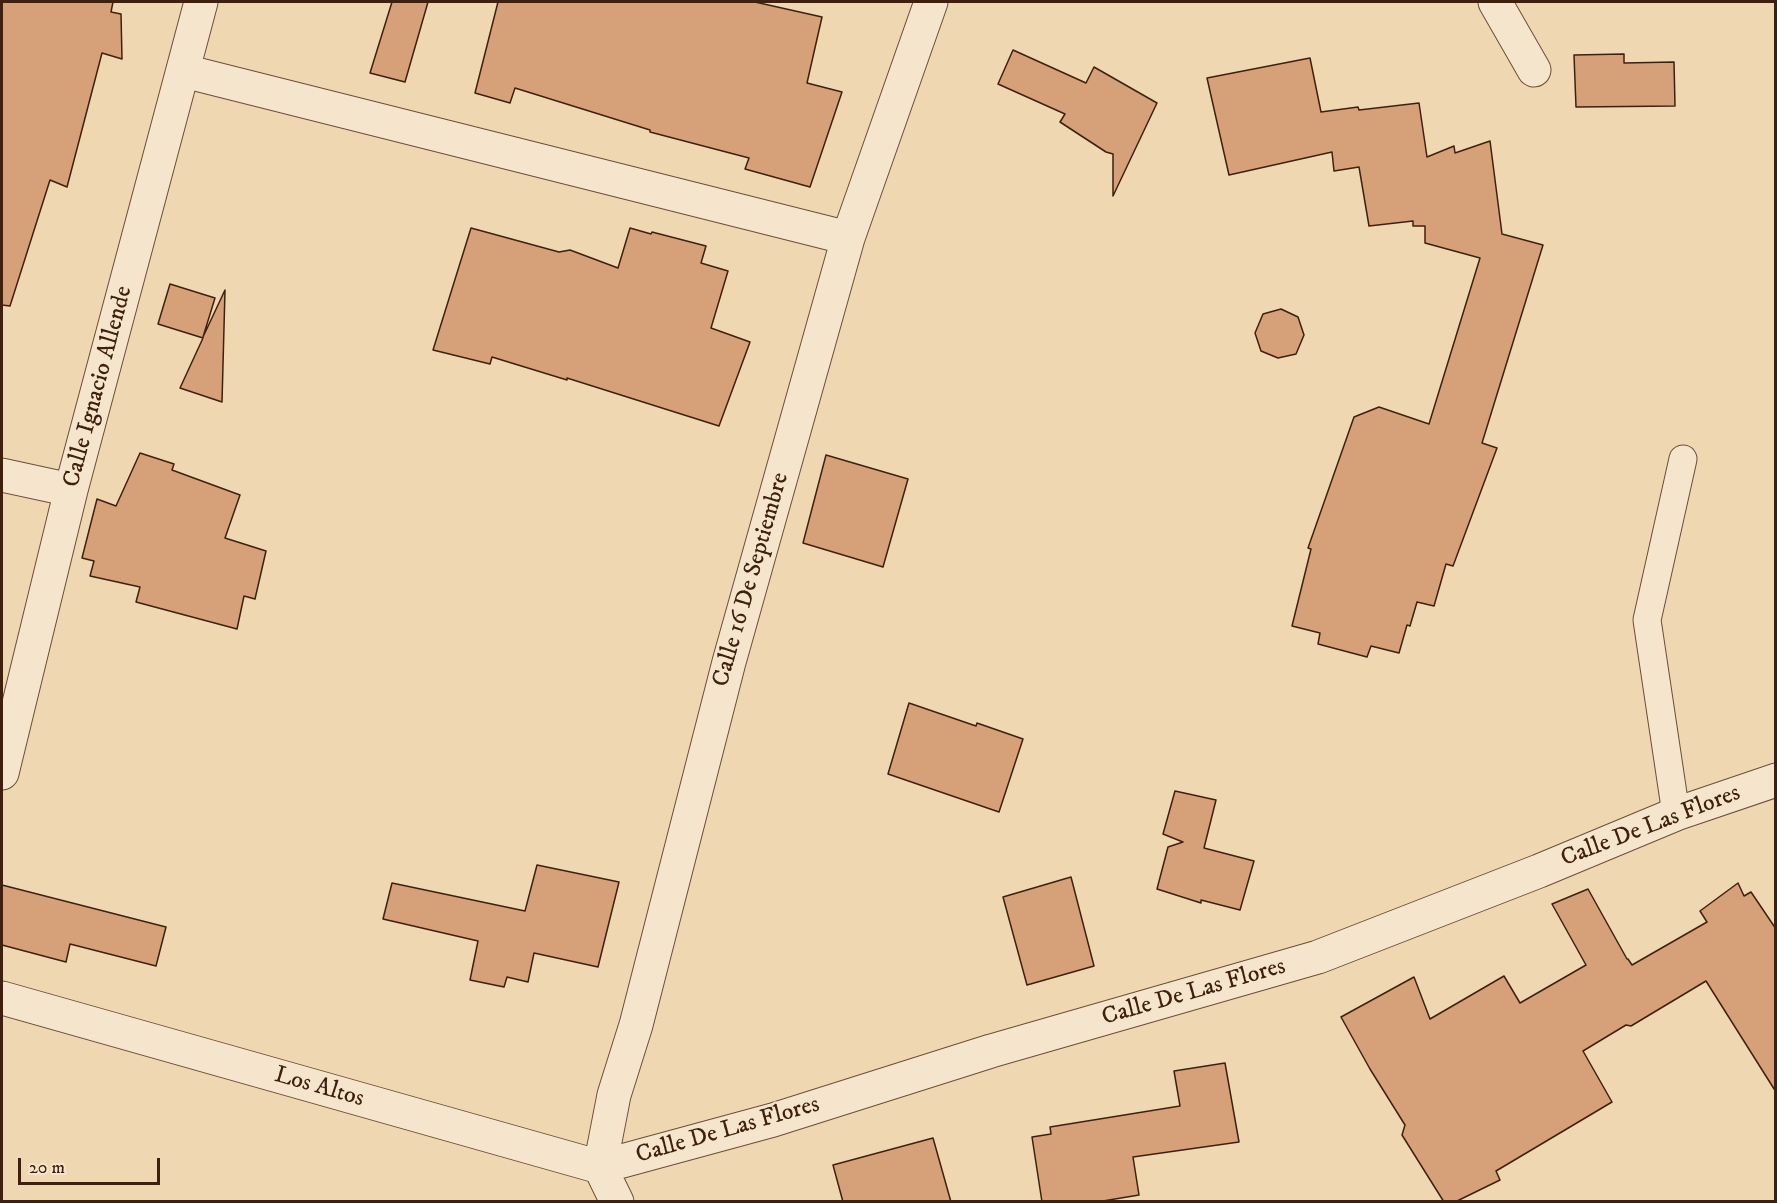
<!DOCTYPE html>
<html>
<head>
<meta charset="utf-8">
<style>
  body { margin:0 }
  #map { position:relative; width:1777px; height:1203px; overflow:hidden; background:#efd7b1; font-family:"IM FELL DW Pica",serif }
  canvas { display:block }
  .frame { position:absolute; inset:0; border:3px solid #3f200f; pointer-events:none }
  .scale { position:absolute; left:18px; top:1158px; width:142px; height:27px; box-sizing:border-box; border:3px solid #3f200f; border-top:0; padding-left:8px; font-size:18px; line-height:21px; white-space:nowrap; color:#3f200f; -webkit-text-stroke:4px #f5e5cc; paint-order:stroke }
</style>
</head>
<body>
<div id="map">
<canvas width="1777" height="1203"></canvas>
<div class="frame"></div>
<div class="scale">20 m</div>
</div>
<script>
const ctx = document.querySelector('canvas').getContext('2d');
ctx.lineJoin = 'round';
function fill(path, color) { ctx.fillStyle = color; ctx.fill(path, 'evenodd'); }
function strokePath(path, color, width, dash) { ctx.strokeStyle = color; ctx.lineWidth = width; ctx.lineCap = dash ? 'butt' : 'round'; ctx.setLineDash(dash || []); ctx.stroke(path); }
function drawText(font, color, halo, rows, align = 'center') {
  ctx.font = font + ' "IM FELL DW Pica",serif'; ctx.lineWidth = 4.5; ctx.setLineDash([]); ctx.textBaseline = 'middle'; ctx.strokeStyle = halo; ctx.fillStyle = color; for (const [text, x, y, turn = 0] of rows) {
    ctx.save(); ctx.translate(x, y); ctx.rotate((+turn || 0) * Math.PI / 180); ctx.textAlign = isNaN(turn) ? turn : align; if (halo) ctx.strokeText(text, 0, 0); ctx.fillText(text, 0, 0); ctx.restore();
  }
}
const building = new Path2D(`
  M2 2H113L111 12 121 14 122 59 102 53 67 187 50 180 10 306 2 305Z
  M392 2H428L405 82 370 73Z
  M498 2H755L822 17 807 83 842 92 810 187 745 169 749 158 650 132V130L515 88 510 103 475 93Z
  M1013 50 1086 83 1094 67 1157 103 1113 196V154L1106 152 1060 122 1065 114 998 84Z
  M1624 54V63L1674 62 1675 106 1576 107 1574 55Z
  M1310 58 1321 112 1358 107 1359 110 1419 103 1427 157 1454 146 1455 153 1490 141 1502 234 1543 245 1482 443 1497 448 1453 566 1446 564 1434 606 1417 602 1410 626 1407 625 1399 653 1371 646 1367 657 1318 644 1320 633 1292 626 1311 549 1308 548 1354 417 1379 407 1429 424 1480 258 1425 243V226H1413V221L1369 226 1359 167 1334 171 1332 152 1229 175 1207 78Z
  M471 228 559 252 570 250 618 268 630 228 651 234 652 232 706 246 701 263 728 271 711 328 750 342 719 426 567 378V380L492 357 490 364 433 350Z
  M170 284 215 298 203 337 225 290 222 402 180 388 203 338 158 324Z
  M1281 309 1298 317 1304 335 1296 354 1278 358 1261 351 1255 333 1263 314Z
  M140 453 174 464 172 470 240 495 225 538 266 551 255 599 244 596 237 629 136 602 140 587 90 576 94 561 82 558 97 499 116 506Z
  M826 455 908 479 883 567 803 543Z
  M909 703 976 726 977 723 1023 739 999 812 888 774Z
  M1175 791 1216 800 1204 848 1254 861 1240 910 1201 900V903L1157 889 1168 847 1183 842 1163 834Z
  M537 865 619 882 598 967 534 953 528 982 507 977 504 987 470 980 478 941 383 919 392 883 525 911Z
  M1071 877 1094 966 1027 985 1003 897Z
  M1738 883 1744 896 1751 892 1776 929V1092L1706 981 1631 1026 1626 1025 1583 1051 1612 1102 1496 1171 1500 1180 1455 1202H1444L1402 1135 1405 1125 1370 1069 1341 1017 1414 977 1430 1019 1504 976 1520 1003 1586 965 1552 904 1588 889 1627 959H1628L1632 965 1707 922 1700 911Z
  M2 885 166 927 156 966 70 944 66 962 2 945Z
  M1225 1063 1239 1142 1133 1157 1139 1195 1097 1202H1042L1032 1137 1051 1134 1050 1127 1180 1106 1174 1071Z
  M933 1138 951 1202H843L833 1165Z`);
fill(building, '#d6a178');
strokePath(building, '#3f200f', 1.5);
const lane = new Path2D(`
  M1676 814 1647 620 1683 459`);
const street = new Path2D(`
  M1495 2 1534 70
  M184 71 848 238
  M2 475 71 490
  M2 773 71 490 201 2
  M2 998 600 1167 617 1202
  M600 1167 773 1120 991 1051 1318 957 1539 871 1676 814 1776 780
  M600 1167 614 1095 636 1025 729 662 848 238 931 2`);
strokePath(lane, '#6b4e38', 29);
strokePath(street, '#6b4e38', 35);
strokePath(lane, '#f5e5cc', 27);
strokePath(street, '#f5e5cc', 33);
drawText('24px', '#3f200f', '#f5e5cc', [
  ["Calle Ignacio Allende",99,387,-75],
  ["Calle 16 De Septiembre",752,580,-74],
  ["Calle De Las Flores",1651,827,-21],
  ["Calle De Las Flores",1194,993,-16],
  ["Los Altos",319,1088,16],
  ["Calle De Las Flores",728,1131,-16]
]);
</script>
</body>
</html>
